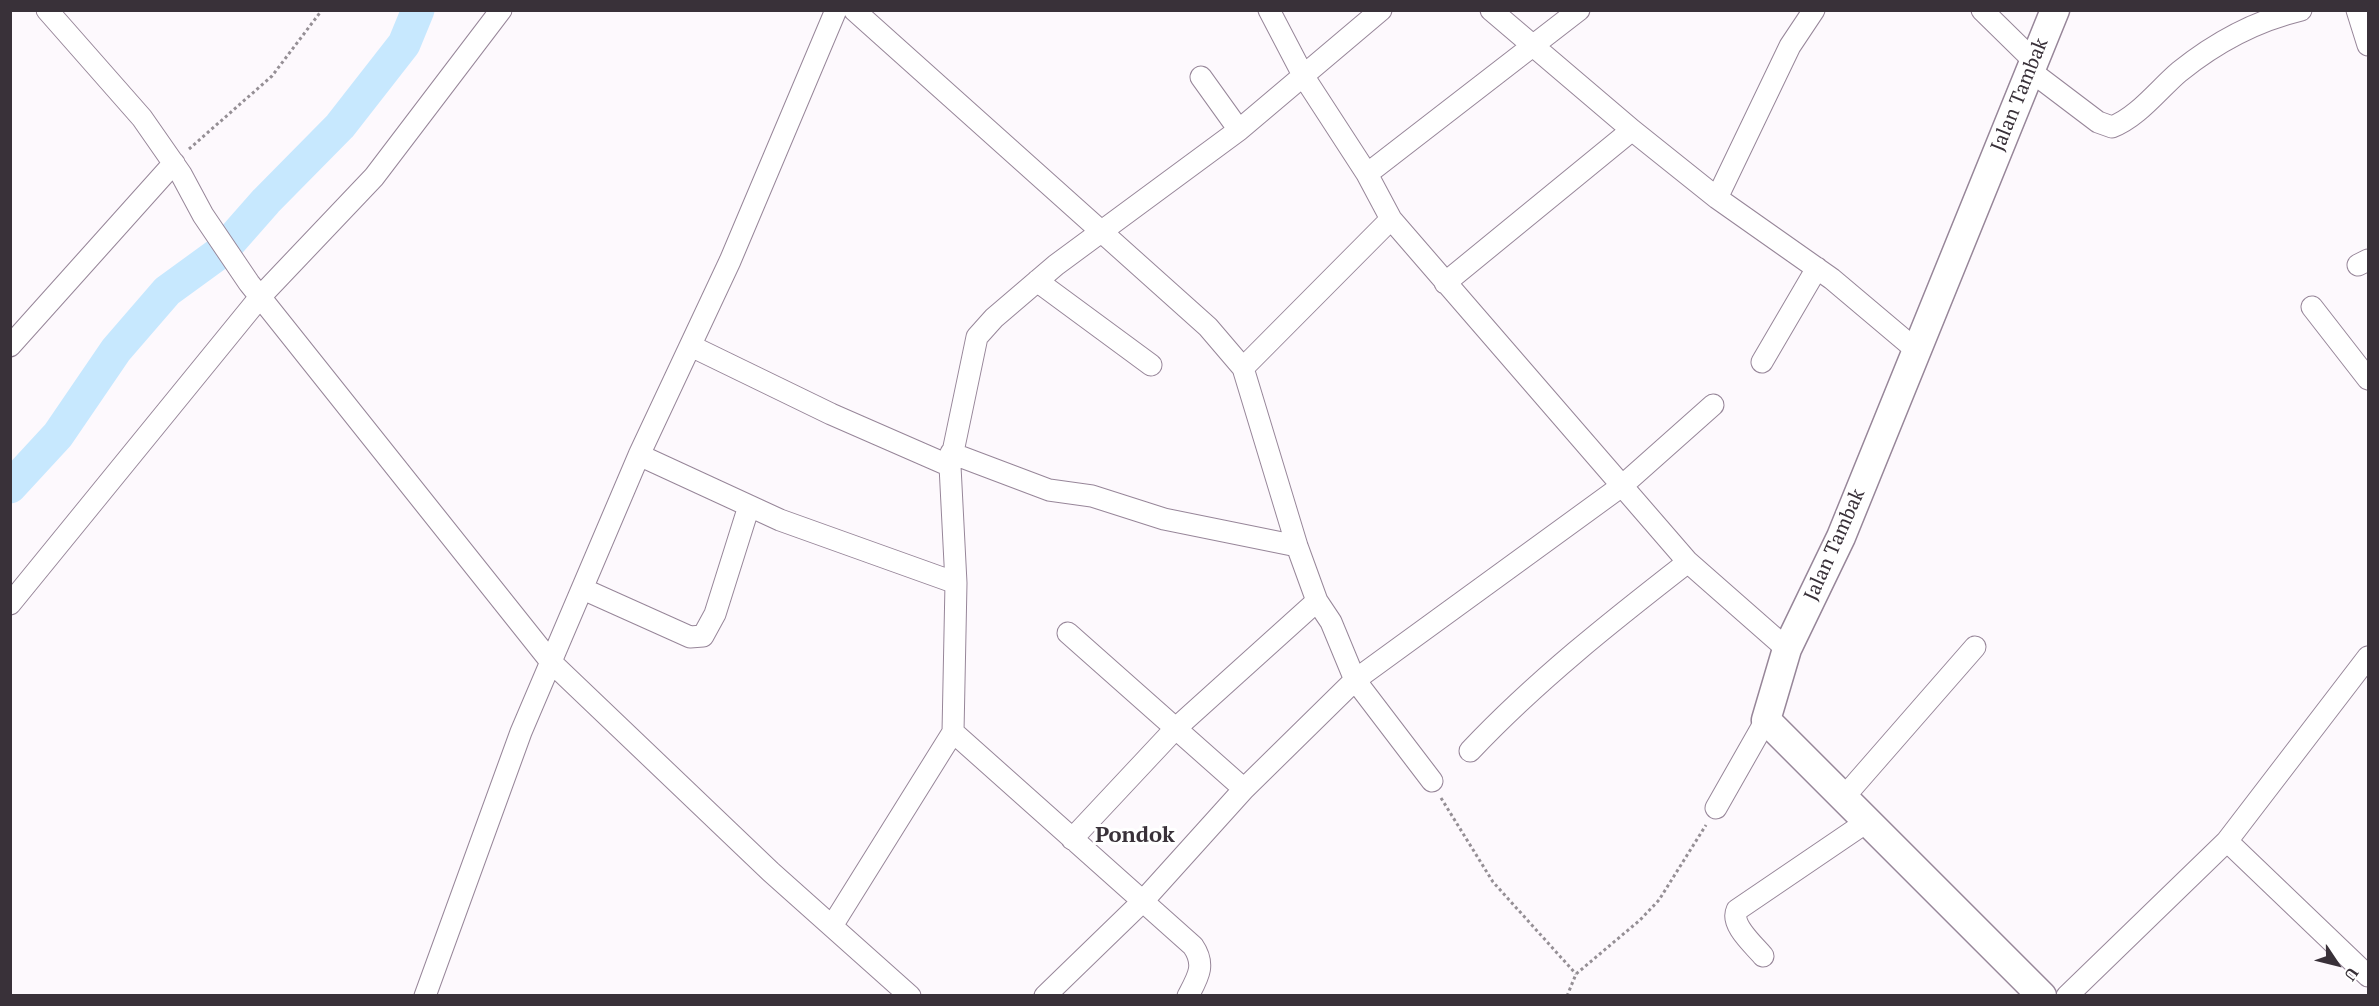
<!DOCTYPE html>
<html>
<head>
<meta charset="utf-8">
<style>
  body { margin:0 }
  #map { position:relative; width:2379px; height:1006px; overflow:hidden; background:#fdf9fd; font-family:"PT Serif",serif }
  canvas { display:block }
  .frame { position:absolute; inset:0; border:12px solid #393139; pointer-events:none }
  .north { position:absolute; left:2307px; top:934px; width:60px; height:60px; -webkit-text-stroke:4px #fff; paint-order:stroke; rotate:125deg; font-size:16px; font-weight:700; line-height:24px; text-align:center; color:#393139 }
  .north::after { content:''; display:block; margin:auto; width:21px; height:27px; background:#393139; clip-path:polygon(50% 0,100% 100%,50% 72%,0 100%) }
</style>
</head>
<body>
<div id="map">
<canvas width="2379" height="1006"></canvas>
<div class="frame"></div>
<div class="north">U</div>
</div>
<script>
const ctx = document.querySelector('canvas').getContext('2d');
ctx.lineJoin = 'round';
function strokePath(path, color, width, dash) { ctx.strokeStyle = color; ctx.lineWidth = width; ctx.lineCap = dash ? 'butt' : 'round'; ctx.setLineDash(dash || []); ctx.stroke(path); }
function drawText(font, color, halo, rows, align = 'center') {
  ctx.font = font + ' "PT Serif",serif'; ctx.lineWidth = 6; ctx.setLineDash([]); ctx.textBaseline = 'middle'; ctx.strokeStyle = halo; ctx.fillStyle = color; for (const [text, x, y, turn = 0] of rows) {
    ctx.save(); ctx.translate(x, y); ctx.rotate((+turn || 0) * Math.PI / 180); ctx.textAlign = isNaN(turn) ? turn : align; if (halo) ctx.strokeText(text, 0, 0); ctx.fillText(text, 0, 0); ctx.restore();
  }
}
strokePath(new Path2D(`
  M10 487 58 435 116 350 167 291 222 251 266 201 340 126 404 44 418 10`), '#c7e8fe', 33);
const street = new Path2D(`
  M47 10 142 118 181 174 203 215 249 283 551 662 771 872 910 996
  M854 10 1208 327 1243 368 1297 546 1317 601 1331 622 1355 680 1432 781
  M1269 10 1304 77 1367 174 1391 219 1688 562 1787 649
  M1491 10 1632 130 1717 198 1832 279 1915 349
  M1982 10 2034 61
  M2357 10 2368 45
  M2032 72 2098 122 2112 127C2138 117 2158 90 2179 72 2216 42 2255 21 2301 10
  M1201 77 1239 130
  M1367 174 1579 10
  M1717 198 1790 46 1814 10
  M2358 265 2368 260
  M1037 281 1151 365
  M1445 283 1632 130
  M2312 307 2368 379
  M10 346 174 163
  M691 346 831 414 950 466
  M1762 362 1817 268
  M1243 368 1391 219
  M951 453 1049 490 1092 496 1164 519 1297 546
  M639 455 780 520 956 583
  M583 589 690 637 703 636 715 614 749 506
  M10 604 260 297 374 177 501 10
  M1068 633 1244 789
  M953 732 1193 946C1206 965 1198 977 1188 996
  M1470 751C1536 681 1612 621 1688 562
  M1844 797 1975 647
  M1716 808 1766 720
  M1072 839 1175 729 1317 601
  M2227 841 2368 976
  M832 926 953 732 956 583 950 466 977 337 994 318 1056 265 1239 130 1381 10
  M1763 956C1754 945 1730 925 1737 910L1868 821
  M425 996 521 732 639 455 730 261 836 10
  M1045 996 1143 901 1244 789 1355 680 1623 485 1713 405
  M2067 996 2227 841 2368 657`);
const secondary = new Path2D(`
  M2042 996 1766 720 1787 649 1841 537 2055 10`);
strokePath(street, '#978699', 23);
strokePath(secondary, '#978699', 31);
strokePath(new Path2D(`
  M189 149 272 76 322 10
  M1441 798 1493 882 1576 974
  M1567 996 1576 974 1640 920 1659 900 1706 825`), '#958f95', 3, [3, 3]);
strokePath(street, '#fff', 21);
strokePath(secondary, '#fff', 28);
drawText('20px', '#393139', '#fff', [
  ["Jalan Tambak",2020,95,-68],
  ["Jalan Tambak",1835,545,-66]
]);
drawText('bold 22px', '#393139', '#fff', [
  ["Pondok",1135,836]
]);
</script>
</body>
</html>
